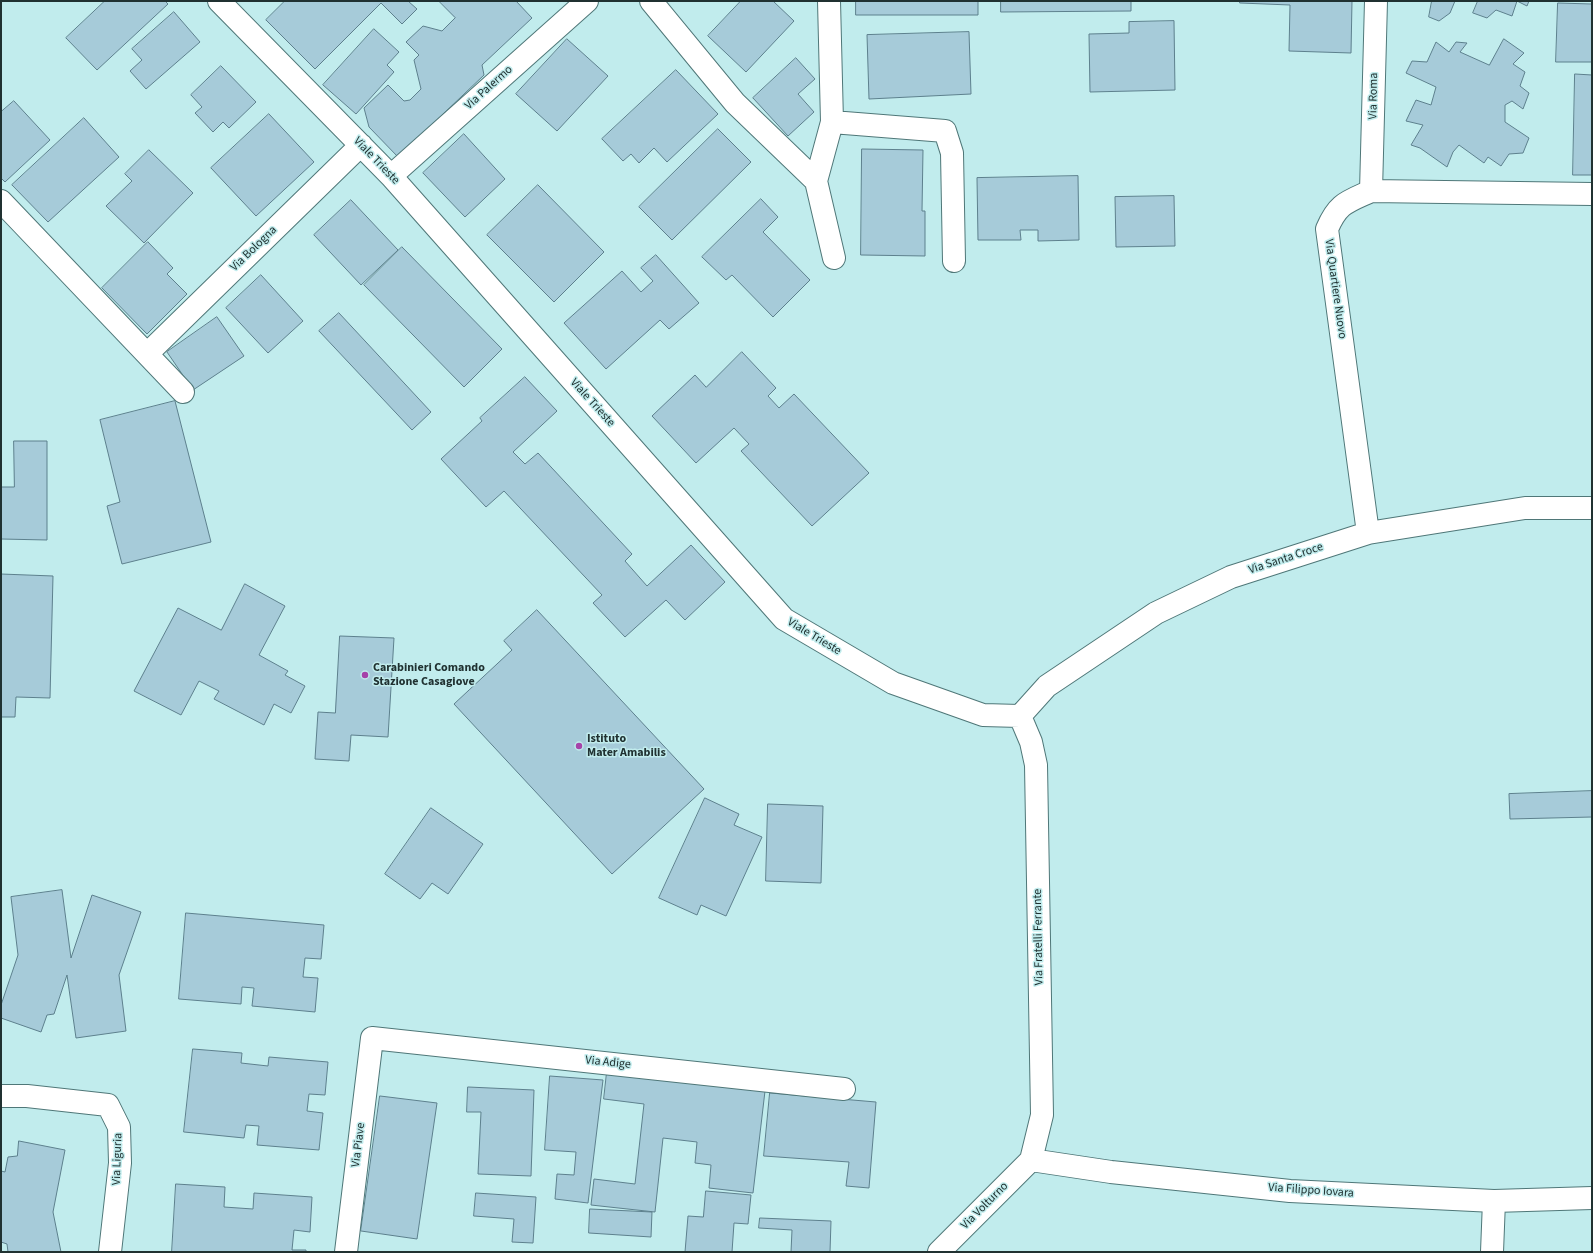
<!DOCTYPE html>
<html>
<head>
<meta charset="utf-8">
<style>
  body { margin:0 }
  #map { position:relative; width:1593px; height:1253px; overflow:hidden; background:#c1eced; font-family:"Source Sans 3",sans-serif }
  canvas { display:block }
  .frame { position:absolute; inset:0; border:2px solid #203131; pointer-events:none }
</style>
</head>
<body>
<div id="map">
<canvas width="1593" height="1253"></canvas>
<div class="frame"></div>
</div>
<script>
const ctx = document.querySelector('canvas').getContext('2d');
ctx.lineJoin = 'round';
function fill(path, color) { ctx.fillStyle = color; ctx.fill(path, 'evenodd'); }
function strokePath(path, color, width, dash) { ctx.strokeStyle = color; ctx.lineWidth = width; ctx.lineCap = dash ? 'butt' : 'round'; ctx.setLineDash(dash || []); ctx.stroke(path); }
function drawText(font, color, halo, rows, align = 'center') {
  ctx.font = font + ' "Source Sans 3",sans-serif'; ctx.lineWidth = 3; ctx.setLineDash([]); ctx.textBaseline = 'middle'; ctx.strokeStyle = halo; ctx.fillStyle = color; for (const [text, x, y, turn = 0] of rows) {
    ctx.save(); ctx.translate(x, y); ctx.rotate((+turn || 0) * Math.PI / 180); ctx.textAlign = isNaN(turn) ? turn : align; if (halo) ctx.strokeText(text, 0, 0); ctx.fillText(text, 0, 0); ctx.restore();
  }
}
const building = new Path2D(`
  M105 1H165L168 4 97 70 66 38Z
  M285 1H408L417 9 402 24 381 3 315 69 266 20Z
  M439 1H516L532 18 482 65 484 75 398 157 369 127 364 108 388 85 404 101 410 100 421 89 414 60 419 55 406 42 423 26 442 31 455 18Z
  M741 1H773L794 21 746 72 708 36Z
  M856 1H978V15H856Z
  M1001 1H1131V11L1001 12Z
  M1240 1H1352L1351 53 1289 51 1290 5 1240 3Z
  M1432 1H1455L1450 13 1439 21 1429 17Z
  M1478 1H1529L1527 6 1517 1 1512 16 1496 10 1487 18 1473 13Z
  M1558 3 1592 4V62H1556Z
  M174 12 200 42 146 89 130 71 142 60 132 49Z
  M1174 21 1175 90 1090 92 1089 34 1129 33V22Z
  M374 29 399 52 387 65 394 72 356 114 323 85Z
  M969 32 971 94 869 99 867 35Z
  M567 39 608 76 557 131 516 94Z
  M1504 39 1524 53 1513 64 1525 72 1520 86 1529 93 1523 109 1512 101 1505 105V122L1529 138 1523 153 1509 154 1501 166 1488 157 1484 163 1459 145 1453 152 1447 167 1420 148 1411 145 1423 125 1406 121 1416 100 1431 105 1436 87 1406 73 1412 61 1427 62 1436 42 1449 52 1456 42 1467 43 1460 52 1489 65Z
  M796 58 815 79 798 94 814 112 788 136 753 98Z
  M221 66 256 102 229 128 223 122 213 132 195 113 202 107 191 95Z
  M676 70 718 114 667 162 654 148 639 163 631 154 623 161 602 139Z
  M1575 74 1592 75V175H1573Z
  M14 101 50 140 5 182 1 178V112Z
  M269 114 314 162 256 216 211 168Z
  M84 118 119 157 48 222 12 185Z
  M718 129 751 162 672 240 639 207Z
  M464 134 505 179 465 217 423 173Z
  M862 149 923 150 922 211H925V256L861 255Z
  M149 150 193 193 144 243 106 206 132 181 125 174Z
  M1078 176 1079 240 1038 241V230H1020L1021 240H978L977 178Z
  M538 185 604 252 554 302 487 235Z
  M1174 196 1175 246 1116 247 1115 197Z
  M761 199 778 217 763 232 810 280 773 317 732 275 726 280 702 257Z
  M351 200 398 250 361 285 314 235Z
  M148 242 173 268 167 274 187 294 147 334 102 288Z
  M402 247 502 349 464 387 364 285Z
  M656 255 699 303 669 329 660 320 606 369 564 323 622 271 641 292 653 281 641 268Z
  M261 275 303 321 268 353 226 308Z
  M339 313 431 412 412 430 319 331Z
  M217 317 244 356 193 390 167 352Z
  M742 352 776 388 768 396 779 408 794 394 869 473 812 526 741 451 749 444 734 428 696 463 652 416 695 375 706 387Z
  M525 377 557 411 513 452 525 464 538 453 632 554 625 561 647 586 691 545 725 582 685 620 666 600 625 637 593 603 602 595 504 491 486 507 441 459 482 421 480 418Z
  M175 401 211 542 122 564 107 506 120 502 100 420Z
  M14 441H47V540L1 539V487H14Z
  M1 574 53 576 50 698 16 697 15 717H1Z
  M245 584 285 606 259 655 288 671 285 675 305 686 291 713 274 704 264 725 214 699 219 691 199 681 181 715 134 691 178 608 221 630Z
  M537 610 704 789 612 874 454 704 512 650 504 641Z
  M340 636 394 638 388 737 351 735 349 761 315 759 318 712 335 713Z
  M1592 791V817L1510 819 1509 794Z
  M705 798 739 814 734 825 762 837 726 916 701 905 697 915 659 898Z
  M768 804 823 806 821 883 766 881Z
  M431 808 483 844 448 894 432 883 420 899 385 874Z
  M62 890 71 958 92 895 141 912 119 975 126 1031 76 1038 67 975 54 1014 47 1015 41 1032 1 1018V1005L18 955 11 897Z
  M186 913 324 925 321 959 305 958 303 977 318 978 315 1012 252 1006 254 988 242 987 241 1004 179 999Z
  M193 1049 242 1053 241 1063 268 1066 269 1057 328 1062 325 1095 309 1094 307 1111 323 1113 319 1150 257 1145 259 1126 246 1125 244 1138 184 1132Z
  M607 1072 765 1091 753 1193 709 1188 711 1165 695 1163 697 1142 663 1138 655 1212 591 1205 594 1179 635 1184 644 1104 604 1099Z
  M550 1076 603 1080 588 1203 555 1199 557 1174 574 1175 576 1152 545 1150Z
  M468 1087 534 1090 531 1176 478 1174 481 1112H467Z
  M770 1093 876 1102 869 1188 846 1186 849 1162 764 1156Z
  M380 1096 437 1103 417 1239 361 1231Z
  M19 1141 65 1150 53 1212 61 1252H8L7 1244 1 1242V1171L5 1172 8 1157 17 1156Z
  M176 1184 225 1187 224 1207 253 1209 254 1193 312 1197 310 1232 294 1230 292 1250H306V1252H172Z
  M706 1191 751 1195 748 1224 734 1223 732 1252H685L688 1216 703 1217Z
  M476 1193 536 1197 533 1243 512 1242 514 1219 474 1216Z
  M590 1209 652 1212 651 1237 589 1233Z
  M760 1218 831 1221 830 1252H791L792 1230 759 1228Z`);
fill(building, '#a6cbd9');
strokePath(building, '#5d808d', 1);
const minor = new Path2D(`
  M219 1 391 176 784 619 893 683 983 715 1020 716
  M651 1 735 103 816 181
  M829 1 832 122 816 181 834 258
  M832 122 945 131 952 153 954 261
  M391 176 587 1
  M1371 191 1376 1
  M1 201 183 392
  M147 354 361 145
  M1368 533 1327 229C1338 203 1347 202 1371 191L1592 194
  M1020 716 1047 686 1156 613 1231 577 1368 533 1525 508H1592
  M1020 716 1031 742 1036 765 1042 1115 1031 1160
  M1 1096H27L108 1105 119 1127 120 1163 110 1252
  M1031 1160 1111 1172 1290 1191 1494 1201 1592 1198
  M346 1252 372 1038 844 1089
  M939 1252 1031 1160
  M1492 1252 1494 1201`);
strokePath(minor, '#4f7778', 24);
strokePath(minor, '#fff', 22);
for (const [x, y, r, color] of [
  [365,675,4,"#a643a9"],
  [579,746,4,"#a643a9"]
]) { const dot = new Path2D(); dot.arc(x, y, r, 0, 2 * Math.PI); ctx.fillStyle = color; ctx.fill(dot); strokePath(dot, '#c1eced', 1.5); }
drawText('12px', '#203131', '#c1eced', [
  ["Via Palermo",489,88,-42],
  ["Via Roma",1374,96,-89],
  ["Viale Trieste",376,161,46],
  ["Via Bologna",254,249,-44],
  ["Via Quartiere Nuovo",1335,289,82],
  ["Viale Trieste",592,403,48],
  ["Via Santa Croce",1286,559,-18],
  ["Viale Trieste",814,637,31],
  ["Via Fratelli Ferrante",1039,937,-91],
  ["Via Adige",608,1063,6],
  ["Via Piave",359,1145,-83],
  ["Via Liguria",118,1159,-88],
  ["Via Filippo Iovara",1311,1191,4],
  ["Via Volturno",985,1206,-45]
]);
drawText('bold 12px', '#203131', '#c1eced', [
  ["Carabinieri Comando",373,668],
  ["Stazione Casagiove",373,682],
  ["Istituto",587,739],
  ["Mater Amabilis",587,753]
], 'left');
</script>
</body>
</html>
